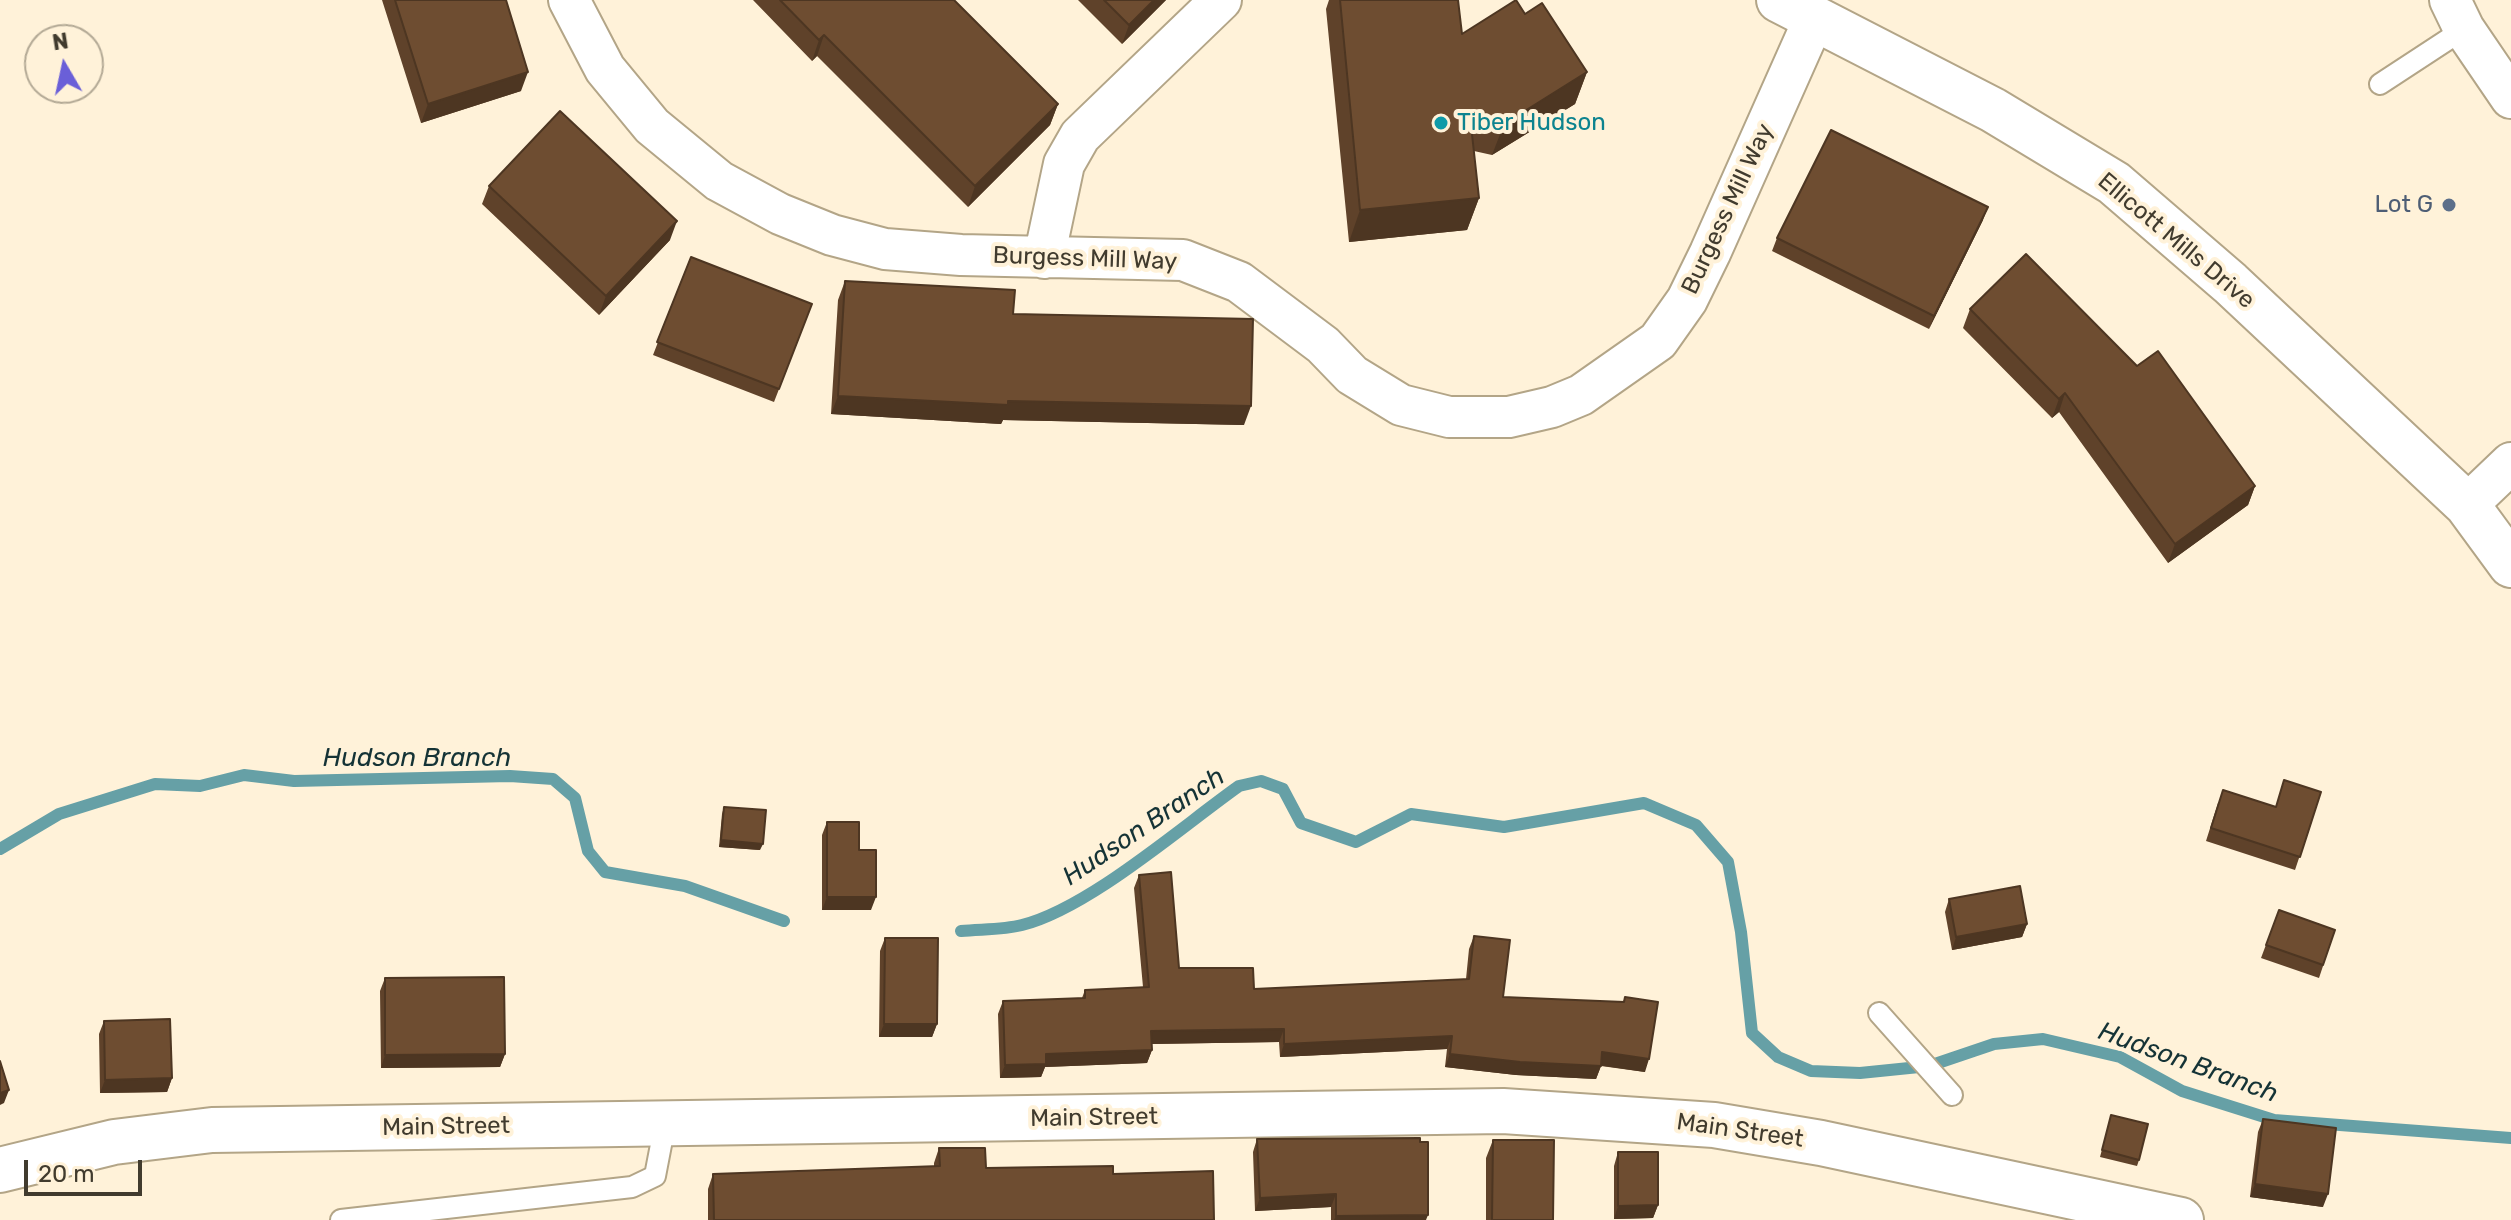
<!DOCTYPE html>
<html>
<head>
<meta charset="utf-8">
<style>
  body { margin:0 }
  #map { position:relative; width:2511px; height:1220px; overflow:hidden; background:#fff2d9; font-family:Rubik,sans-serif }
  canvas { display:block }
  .north { position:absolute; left:24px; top:24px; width:80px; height:80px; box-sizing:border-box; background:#fff2d9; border:2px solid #b3a995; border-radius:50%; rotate:351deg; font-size:22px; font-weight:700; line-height:32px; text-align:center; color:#413b2e }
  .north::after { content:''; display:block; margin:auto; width:28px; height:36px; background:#6a5fd8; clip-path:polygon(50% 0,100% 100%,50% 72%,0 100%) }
  .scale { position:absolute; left:24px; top:1160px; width:118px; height:36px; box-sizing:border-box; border:4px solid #413b2e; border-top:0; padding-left:10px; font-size:24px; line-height:28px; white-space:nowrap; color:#413b2e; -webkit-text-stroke:6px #fff2d9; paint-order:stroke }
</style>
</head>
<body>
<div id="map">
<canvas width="2511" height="1220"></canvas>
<div class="north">N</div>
<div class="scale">20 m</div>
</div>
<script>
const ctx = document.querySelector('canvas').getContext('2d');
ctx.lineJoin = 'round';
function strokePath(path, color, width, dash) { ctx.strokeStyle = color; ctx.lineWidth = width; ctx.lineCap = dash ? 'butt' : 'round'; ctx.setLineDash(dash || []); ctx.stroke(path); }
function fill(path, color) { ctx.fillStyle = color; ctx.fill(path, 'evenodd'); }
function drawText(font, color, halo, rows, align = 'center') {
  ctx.font = font + ' Rubik,sans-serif'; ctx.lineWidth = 8; ctx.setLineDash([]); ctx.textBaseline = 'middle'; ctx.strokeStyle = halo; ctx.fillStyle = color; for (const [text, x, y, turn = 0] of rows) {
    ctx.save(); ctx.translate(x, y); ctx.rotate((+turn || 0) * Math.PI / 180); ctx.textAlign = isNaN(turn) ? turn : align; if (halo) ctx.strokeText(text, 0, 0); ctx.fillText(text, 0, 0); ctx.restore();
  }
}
strokePath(new Path2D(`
  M0 849 59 814 155 784 200 786 244 775 294 781 510 776 553 779 575 798 588 851 605 872 685 886 784 921
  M961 931C981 929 1003 930 1022 925 1089 908 1181 827 1239 786L1261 781 1283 789 1301 823 1356 842 1411 814 1504 827 1644 803 1696 825 1728 862 1741 932 1752 1033 1778 1057 1811 1071 1860 1073 1929 1066 1994 1044 2043 1039 2120 1057 2182 1091 2274 1120 2511 1138`), '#66a0a6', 12);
const lane = new Path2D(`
  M2380 84 2464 29
  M1879 1013 1952 1095
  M341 1220 632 1187 655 1176 665 1124`);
const street = new Path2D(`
  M569 0 605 69 652 126 719 181 780 214 832 235 885 249 961 255 1183 260 1239 282 1323 345 1352 375 1401 405 1449 417H1509L1552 407 1581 395 1658 341 1687 300 1710 253 1815 17
  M2450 0 2464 29 2511 98
  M1044 258 1064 164 1080 136 1221 0
  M2467 505 2511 463`);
const secondary = new Path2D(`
  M1779 0 1993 110 2114 183 2230 283 2467 505 2511 565
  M0 1170 114 1142 212 1130 1503 1111 1714 1125 1821 1143 2181 1220`);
strokePath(lane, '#b3a587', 24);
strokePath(street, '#b3a587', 44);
strokePath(secondary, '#b3a587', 48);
strokePath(lane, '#fff', 20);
strokePath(street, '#fff', 40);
strokePath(secondary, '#fff', 44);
fill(new Path2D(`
  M382 0H506L521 91 421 123Z
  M753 0H954L1058 104 1050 125 968 207 817 56 812 61Z
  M1078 0H1166L1122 44Z
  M1329 0H1458L1462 34 1525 14 1587 72 1575 104 1492 155 1474 151 1479 198 1467 230 1349 242 1326 9Z
  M489 186 670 240 599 315 482 204Z
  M1983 220 1929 329 1772 251 1777 238Z
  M691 257 812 304 774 402 653 355Z
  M845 281 1013 314 1244 425 1003 420 1001 424 831 414 838 300Z
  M1970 309 2255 486 2248 505 2168 563 2059 412 2052 418 1963 328Z
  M2321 792 2295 870 2206 841 2218 803 2275 807Z
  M724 807 760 850 719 847 722 814Z
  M827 822 859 850 871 910H822V835Z
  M1139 875 1179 968 1254 989 1466 979 1469 949 1474 936 1503 997 1623 1002 1625 997 1645 1072 1601 1066 1596 1079 1516 1075 1445 1067 1447 1049 1280 1057 1279 1042 1152 1044V1050L1147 1063 1045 1067 1041 1077 1000 1078 998 1014 1003 1001 1082 998 1085 990 1143 987 1134 888Z
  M1949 899 2027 924 2022 937 1952 950 1945 912Z
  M2279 910 2335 930 2319 978 2261 958Z
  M885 938 937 1024 932 1037H879L880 951Z
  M385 978 505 1054 500 1067 381 1068 380 991Z
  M104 1021 172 1078 167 1092 100 1093 99 1034Z
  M2111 1115 2139 1160 2137 1166 2100 1157Z
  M2263 1119 2323 1207 2250 1197 2258 1132Z
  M1257 1139 1420 1142 1426 1220H1331V1207L1255 1211 1253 1152Z
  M1493 1140 1553 1220H1486V1158Z
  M939 1148 986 1168 1113 1174 1214 1220H708V1189L713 1174 934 1167V1163Z
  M1618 1152 1658 1205 1653 1218 1614 1219V1166Z`), '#5f422a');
fill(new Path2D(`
  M1154 0H1166L1122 44 1129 25Z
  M824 35 817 56 812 61 819 40Z
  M528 72 521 91 421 123 428 104Z
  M1587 72 1575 104 1492 155 1504 124Z
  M1058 104 1050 125 968 207 975 186Z
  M1479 198 1467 230 1349 242 1360 210Z
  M1988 207 1983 220 1929 329 1934 316Z
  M677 221 670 240 599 315 606 296Z
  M2065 393 2059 412 2052 418 2059 399Z
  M838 396 1008 401 1251 406 1244 425 1003 420 1001 424 831 414Z
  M2255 486 2248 505 2168 563 2175 544Z
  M721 840 763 844 760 850 719 847Z
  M827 897H876L871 910H822Z
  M2027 924 2022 937 1952 950 1956 937Z
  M884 1024H937L932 1037H879Z
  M1284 1029 1279 1042 1147 1044 1151 1031Z
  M1452 1036 1447 1049 1280 1057 1284 1044Z
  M1152 1050 1147 1063 1045 1067 1041 1077 1000 1078 1005 1065 1046 1054Z
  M1602 1052 1649 1059 1645 1072 1597 1065Z
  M505 1054 500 1067 381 1068 385 1055Z
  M1450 1054 1601 1066 1596 1079 1516 1075 1445 1067Z
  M172 1078 167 1092 100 1093 105 1080Z
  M9 1090 4 1103 0 1105V1093Z
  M2255 1184 2328 1194 2323 1207 2250 1197Z
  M1336 1194 1331 1207 1255 1211 1260 1198Z
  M1658 1205 1653 1218 1614 1219 1618 1206Z
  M1428 1215 1426 1220H1334L1336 1216Z`), '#4d3622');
const building = new Path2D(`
  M395 0H506L528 72 428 104Z
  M780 0H954L1058 104 975 186 824 35 819 40Z
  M1104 0H1154L1129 25Z
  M1340 0H1458L1462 34 1516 0 1525 14 1542 3 1587 72 1504 124 1470 116 1479 198 1360 210Z
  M560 111 677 221 606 296 489 186Z
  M1831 130 1988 207 1934 316 1777 238Z
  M2026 254 2137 366 2158 351 2255 486 2175 544 2065 393 2059 399 1970 309Z
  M691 257 812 304 779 389 657 342Z
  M845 281 1015 290 1013 314 1253 319 1251 406 1008 401V405L838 396Z
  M2284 780 2321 792 2300 857 2211 828 2223 790 2276 807Z
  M724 807 766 810 763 844 721 840Z
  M827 822H859V850H876V897H827Z
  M1171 872 1179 968H1253L1254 989 1469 979 1474 936 1510 940 1503 997 1624 1002 1625 997 1658 1002 1649 1059 1602 1052 1601 1066 1520 1062 1450 1054 1452 1036 1284 1044V1029L1151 1031 1152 1050 1046 1054V1064L1005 1065 1003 1001 1085 998V990L1149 987 1139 875Z
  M2020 886 2027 924 1956 937 1949 899Z
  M2279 910 2335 930 2323 965 2266 945Z
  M885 938H938L937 1024H884Z
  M504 977 505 1054 385 1055V978Z
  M170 1019 172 1078 105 1080 104 1021Z
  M0 1061 9 1090 0 1093Z
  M2111 1115 2148 1124 2139 1160 2102 1150Z
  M2263 1119 2336 1128 2328 1194 2255 1184Z
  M1420 1138V1142H1428V1215L1336 1216V1194L1260 1198 1257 1139Z
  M1493 1140H1554L1553 1220H1492Z
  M939 1148H985L986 1168 1113 1166V1174L1213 1171 1214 1220H714L713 1174 940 1166Z
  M1618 1152H1658V1205L1618 1206Z`);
fill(building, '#6e4d31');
strokePath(building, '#4d3622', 2);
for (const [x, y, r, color] of [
  [1441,123,8,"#0f9aa8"],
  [2449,205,8,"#5c6f8a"]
]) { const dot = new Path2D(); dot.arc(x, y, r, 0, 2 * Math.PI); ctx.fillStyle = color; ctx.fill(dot); strokePath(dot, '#fff2d9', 3); }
drawText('24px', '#0d838f', '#fff2d9', [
  ["Tiber Hudson",1457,123]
], 'left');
drawText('24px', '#4e5e75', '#fff2d9', [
  ["Lot G",2433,205]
], 'right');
drawText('24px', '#413b2e', '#fff2d9', [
  ["Burgess Mill Way",1728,209,-65],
  ["Ellicott Mills Drive",2176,241,40],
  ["Burgess Mill Way",1085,259,2],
  ["Main Street",1094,1118,-1],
  ["Main Street",446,1127,-1],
  ["Main Street",1740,1131,8]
]);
drawText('italic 26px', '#153336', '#fff2d9', [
  ["Hudson Branch",417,758],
  ["Hudson Branch",1144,827,-34],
  ["Hudson Branch",2188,1063,20]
]);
</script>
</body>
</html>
